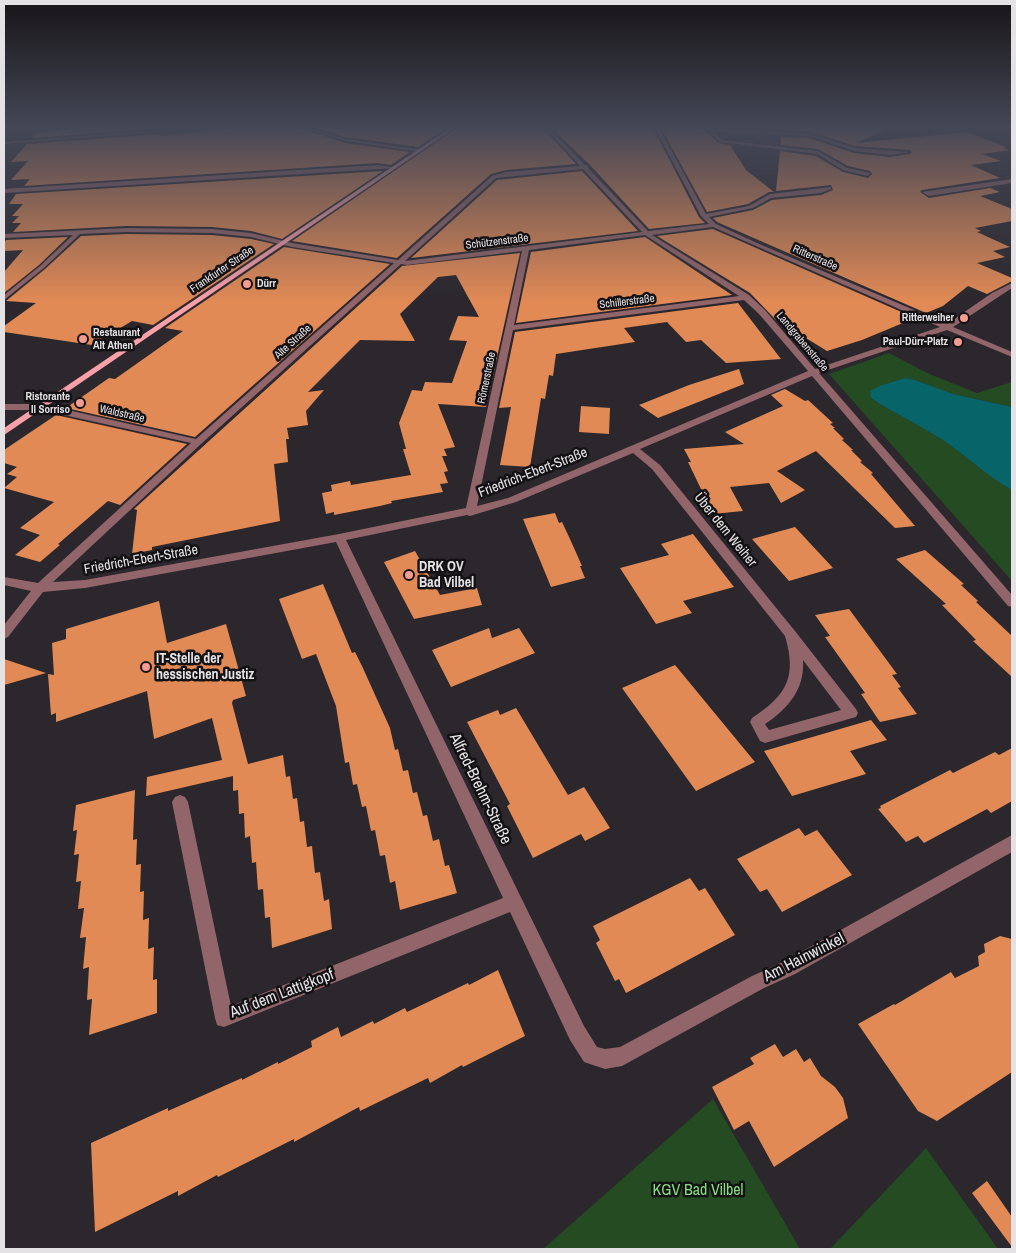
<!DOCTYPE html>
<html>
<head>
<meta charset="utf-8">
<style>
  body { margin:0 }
  #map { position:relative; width:1016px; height:1253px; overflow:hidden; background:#2b272c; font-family:"Archivo Narrow",sans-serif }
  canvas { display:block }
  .frame { position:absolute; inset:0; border:5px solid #e5e2e6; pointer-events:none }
</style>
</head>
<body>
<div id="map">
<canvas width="1016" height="1253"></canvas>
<div class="frame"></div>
</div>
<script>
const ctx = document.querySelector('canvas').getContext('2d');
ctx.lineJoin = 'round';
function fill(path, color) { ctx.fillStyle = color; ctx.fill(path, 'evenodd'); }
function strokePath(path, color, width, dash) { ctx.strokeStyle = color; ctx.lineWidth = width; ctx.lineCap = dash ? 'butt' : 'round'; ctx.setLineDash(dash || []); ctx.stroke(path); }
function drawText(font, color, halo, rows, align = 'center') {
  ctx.font = font + ' "Archivo Narrow",sans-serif'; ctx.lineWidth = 5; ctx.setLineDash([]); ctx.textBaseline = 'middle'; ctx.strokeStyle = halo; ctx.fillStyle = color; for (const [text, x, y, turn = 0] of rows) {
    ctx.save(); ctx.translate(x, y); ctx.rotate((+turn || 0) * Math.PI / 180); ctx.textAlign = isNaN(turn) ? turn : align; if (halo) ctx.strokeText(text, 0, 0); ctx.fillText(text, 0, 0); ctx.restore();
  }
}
fill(new Path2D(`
  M889 353 927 373 977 393 1012 382V407L953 394 915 380 905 378 882 385 871 398C893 413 918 424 941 439 966 455 986 476 1012 490V581L829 374Z
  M713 1099 800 1249H543Z
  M926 1148 998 1249H830Z`), '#254b22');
fill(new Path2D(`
  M905 378 915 380 953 394 1012 407V490C986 476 966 455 941 439 918 424 893 413 871 398L870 391 882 385Z`), '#076569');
fill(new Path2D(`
  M82 128H159L32 138 37 132Z
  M234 128H300L345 143 410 152 391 165 378 163 24 186 30 179 11 180 28 161 11 162 27 144 159 134V136Z
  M314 128H447L418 147 346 137Z
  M457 128H543L576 164 506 170 491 174 397 258 292 241Z
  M551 128H653L699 217 705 223 649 229 590 165Z
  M661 128H700L708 132 718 143 730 145 746 170 774 192H769L748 204 707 212Z
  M782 128H889L856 143 967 132 1006 147 1003 148 1010 150 982 154 1001 161 971 165 1000 178 922 190 920 192 929 198 990 188 1000 192 980 196 1012 209V221L975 228 981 231 977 232 1010 247 993 251 1005 257 977 263 1012 278V281L987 294 968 286 943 306 926 313 717 222 713 218 753 210 772 200 821 195 833 190 831 185 776 191 780 151 816 156 843 172 868 178 872 174 870 171 848 166 818 149 781 145V137L810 138 854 153 890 157 910 154 912 152 910 150 855 146 811 132 782 130Z
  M383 171 282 239 251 231 212 227 126 226 13 232 21 223H12L19 216H12L23 204H9L16 194Z
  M582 171 638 231 411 258 497 180Z
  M713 229 915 318 862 340 827 351 775 319 750 293 657 236Z
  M126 234 212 235 251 239 274 244 153 325 132 321 92 345 4 332V326L36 303 6 301 45 269 81 236Z
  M68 237 39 265 4 293V272L23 250 4 251V243L6 240Z
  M645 237 732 295 516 323 531 252Z
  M284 247 390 264 195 437 66 408 109 378 115 379 183 331 165 328Z
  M520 253 486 407 438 404 455 447 444 449 447 456H442L448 471 444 472 448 483 440 484 443 492 391 501 392 503 380 506 334 515V512L326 514 322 493 332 491 331 485 350 481 351 485 411 475 403 449H406L399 423 412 390 422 391 425 382 452 383 467 341 449 340 458 316 479 317 456 275 438 277 400 314 415 341 360 340 308 392 324 390 306 411 308 425 287 428 289 439H286L288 462 274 464 280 521 152 547V550L132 554 137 510 134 509 402 266Z
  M738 303 781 359 726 363 701 340 686 342 667 322 624 328 635 342 556 354 553 376 549 375 545 399 541 398 530 467 500 465 511 407 499 408 515 332Z
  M739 369 744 384 658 418 639 405 689 385Z
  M785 389 805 401 808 400 833 423 830 424 835 428H833L844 439 842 440 853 450H851L862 461 860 462 873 473 871 474 915 526 895 528 816 451 777 471 805 490 781 503 769 483 730 487 743 511 713 514 688 462H691L684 449 744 444 725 432 783 406 771 395Z
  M581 406 610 408 609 434 579 432Z
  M56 415 187 444 120 505 108 501 58 544 60 545 40 562 15 555 40 535 20 528 54 502 4 488 17 477 7 474 17 467 4 463V450Z
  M555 513 559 523 562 522 570 539 582 566H580L585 578 551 587 523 519Z
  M795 527 833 568 789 581 752 539Z
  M693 534 734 587 683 601 692 613 656 624 620 568 669 555 661 544Z
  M925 550 964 584 961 585 978 601 976 602 1012 636V677L973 641 976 640 942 605 946 604 896 559Z
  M415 551 440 595 477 588 482 605 414 619 384 562Z
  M323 584 352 653 355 652 362 666 390 728 395 750 398 749 403 771 408 770 413 793 417 792 423 816 427 815 433 841 439 839 445 866 449 865 457 893 400 910 395 881 390 883 385 855 380 856 375 830 371 831 366 806 362 807 357 784 353 785 349 762 345 763 336 706 316 654 302 659 279 599Z
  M159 601 167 643 226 624 246 696 233 700 232 703 248 764 283 755 286 777 290 776 293 799 297 798 300 822 304 821 307 847 312 846 315 873 320 872 324 901 329 899 332 929 272 948 270 917 265 918 263 889 258 890 256 862 252 863 250 836 245 838 244 813 239 814 238 790 233 791V776L146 796 147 777 222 760 212 718 154 739 147 691 56 722V713L51 715 48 674 54 675 52 643 66 639V629Z
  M849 609 897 674 892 675 901 687 898 688 917 714 880 722 861 694 865 693 825 637 830 636 815 615Z
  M489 628 492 638 519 628 535 653 451 687 432 650Z
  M4 659 46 673 4 685Z
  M675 665 755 762 696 791 622 688Z
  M516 708 568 795 584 787 610 828 585 841 581 834 533 858 507 806 510 804 467 722 498 710 500 715Z
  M871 720 887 740 850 751 866 774 792 796 764 751Z
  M1012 748V801L991 813 987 809 924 843 918 836 906 842 878 809 881 808 880 806 950 770 953 773 995 752 999 755Z
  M135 790 133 840 137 839 136 865 141 864 140 892 144 891 143 920 149 918 148 949 154 947 153 980 157 979V1013L89 1035 92 999 87 1000 89 967 83 969 86 937 80 938 84 908 78 909 81 881 76 882 79 854 74 855 77 830 73 831 76 805Z
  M799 828 805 836 817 830 852 875 782 912 767 889 760 892 737 859Z
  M690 878 699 891 705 888 735 935 626 993 619 979 615 981 596 943 600 940 593 926Z
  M1000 936 1012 939V1072L937 1121 918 1111 858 1024 894 1004 895 1005 951 972 955 978 979 966 978 956 985 952 984 944Z
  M498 970 525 1036 463 1067 462 1065 430 1083 428 1078 360 1111 359 1107 294 1142V1139L218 1177 217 1175 178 1196V1191L95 1232 91 1143 168 1108V1111L242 1078V1080L278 1062V1064L312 1047 311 1041 338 1027 341 1037 373 1021 374 1024 405 1008 407 1012 468 983 469 985Z
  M775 1044 783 1057 796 1049 804 1062 810 1058 821 1076 835 1087 843 1098 848 1118 774 1167 749 1121 734 1130 712 1087 754 1064 750 1058Z
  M987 1181 1012 1217V1247L972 1193Z`), '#e28a55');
fill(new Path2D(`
  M191 128H209L4 144V142Z
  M302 128H308L346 139 423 150 420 152 346 141Z
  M545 128H549L585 165 588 166V168L648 231 709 224 701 216 655 128H659L706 214 749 206 770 194 831 187V189L821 193 771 198 753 208 709 217 716 224 757 243 947 324 992 293 1012 283V288L953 327 1012 352V357L947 330 819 373 1012 595V607L1008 606 812 376 640 449 660 465 795 631 856 709 858 713 856 717 765 743 760 741 750 722 752 718C787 695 797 677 785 636L652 469 633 453 516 502 470 516 467 515 346 540 584 1026 597 1047 605 1049 620 1047 752 976 783 962 1012 835V852L795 974 764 988 622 1066 605 1069 584 1062 570 1040 510 912 224 1027 217 1025 215 1018 172 802 175 797 180 795 185 797 188 802 231 1006 503 898 336 542 85 588 43 592 8 637 4 639V625L31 591 4 585V577L38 583 191 443 41 410H4V404H41L196 439 394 263 292 247 251 237 212 233 126 232 80 234 44 268 4 300V295L40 266 73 235 4 238V234L126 228 212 229 251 233 292 243 398 260 492 176 506 172 580 166ZM583 169 642 232 405 261 496 178ZM713 227 940 327 815 369 765 310 749 295 652 235ZM645 235 739 296 514 325 529 250ZM522 251 466 508 339 534 85 580 53 582 201 444 401 264 407 265ZM744 300 759 314 808 371 508 498 477 506 513 330ZM803 660 841 710 769 730 765 724C788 709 805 689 803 660Z
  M707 128 810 134 855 148 910 152 890 155 854 151 810 136 715 132 722 140 818 151 847 168 870 173 868 176 843 170 817 154 719 142Z
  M905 128 944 130 973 128 944 132Z
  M378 165 396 168 4 193V189Z
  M1012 179V183L929 196 922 192Z`), '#916569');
fill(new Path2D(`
  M450 128H455L4 435V428Z`), '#faa0a9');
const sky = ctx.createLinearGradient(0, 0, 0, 303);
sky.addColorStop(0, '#181518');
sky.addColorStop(0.42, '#444756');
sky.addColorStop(1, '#44475600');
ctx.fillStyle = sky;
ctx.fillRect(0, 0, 1016, 303);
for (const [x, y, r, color] of [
  [247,284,5,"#f59c92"],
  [964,318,5,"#f59c92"],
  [83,339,5,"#f59c92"],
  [958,342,5,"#f59c92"],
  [80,403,5,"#f59c92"],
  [409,575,5,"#f59c92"],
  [146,667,5,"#f59c92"]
]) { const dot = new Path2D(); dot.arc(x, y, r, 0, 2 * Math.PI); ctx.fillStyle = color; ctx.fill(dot); strokePath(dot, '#131113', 2); }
drawText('11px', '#e5e2e6', '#131113', [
  ["Schützenstraße",497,242,-7],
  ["Ritterstraße",815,258,24],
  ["Frankfurter Straße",222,270,-34],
  ["Schillerstraße",627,302,-7],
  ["Alte Straße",293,342,-42],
  ["Landgrabenstraße",802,342,50],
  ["Römerstraße",487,378,-78],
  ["Waldstraße",122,414,13]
]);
drawText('bold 11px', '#e5e2e6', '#131113', [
  ["Dürr",257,284,"left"],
  ["Ritterweiher",954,318],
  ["Restaurant",93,333,"left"],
  ["Alt Athen",93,346,"left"],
  ["Paul-Dürr-Platz",948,342],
  ["Ristorante",70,397],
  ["Il Sorriso",70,410]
], 'right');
drawText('14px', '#e5e2e6', '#131113', [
  ["Friedrich-Ebert-Straße",533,473,-21],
  ["Über dem Weiher",725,530,51],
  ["Friedrich-Ebert-Straße",141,560,-10]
]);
drawText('bold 14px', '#e5e2e6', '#131113', [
  ["DRK OV",419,567],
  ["Bad Vilbel",419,583],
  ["IT-Stelle der",156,659],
  ["hessischen Justiz",156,675]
], 'left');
drawText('16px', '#e5e2e6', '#131113', [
  ["Alfred-Brehm-Straße",480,789,64],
  ["Am Hainwinkel",804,958,-27],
  ["Auf dem Lattigkopf",282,994,-21]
]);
drawText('16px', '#83de7d', '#131113', [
  ["KGV Bad Vilbel",698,1191]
]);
</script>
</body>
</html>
